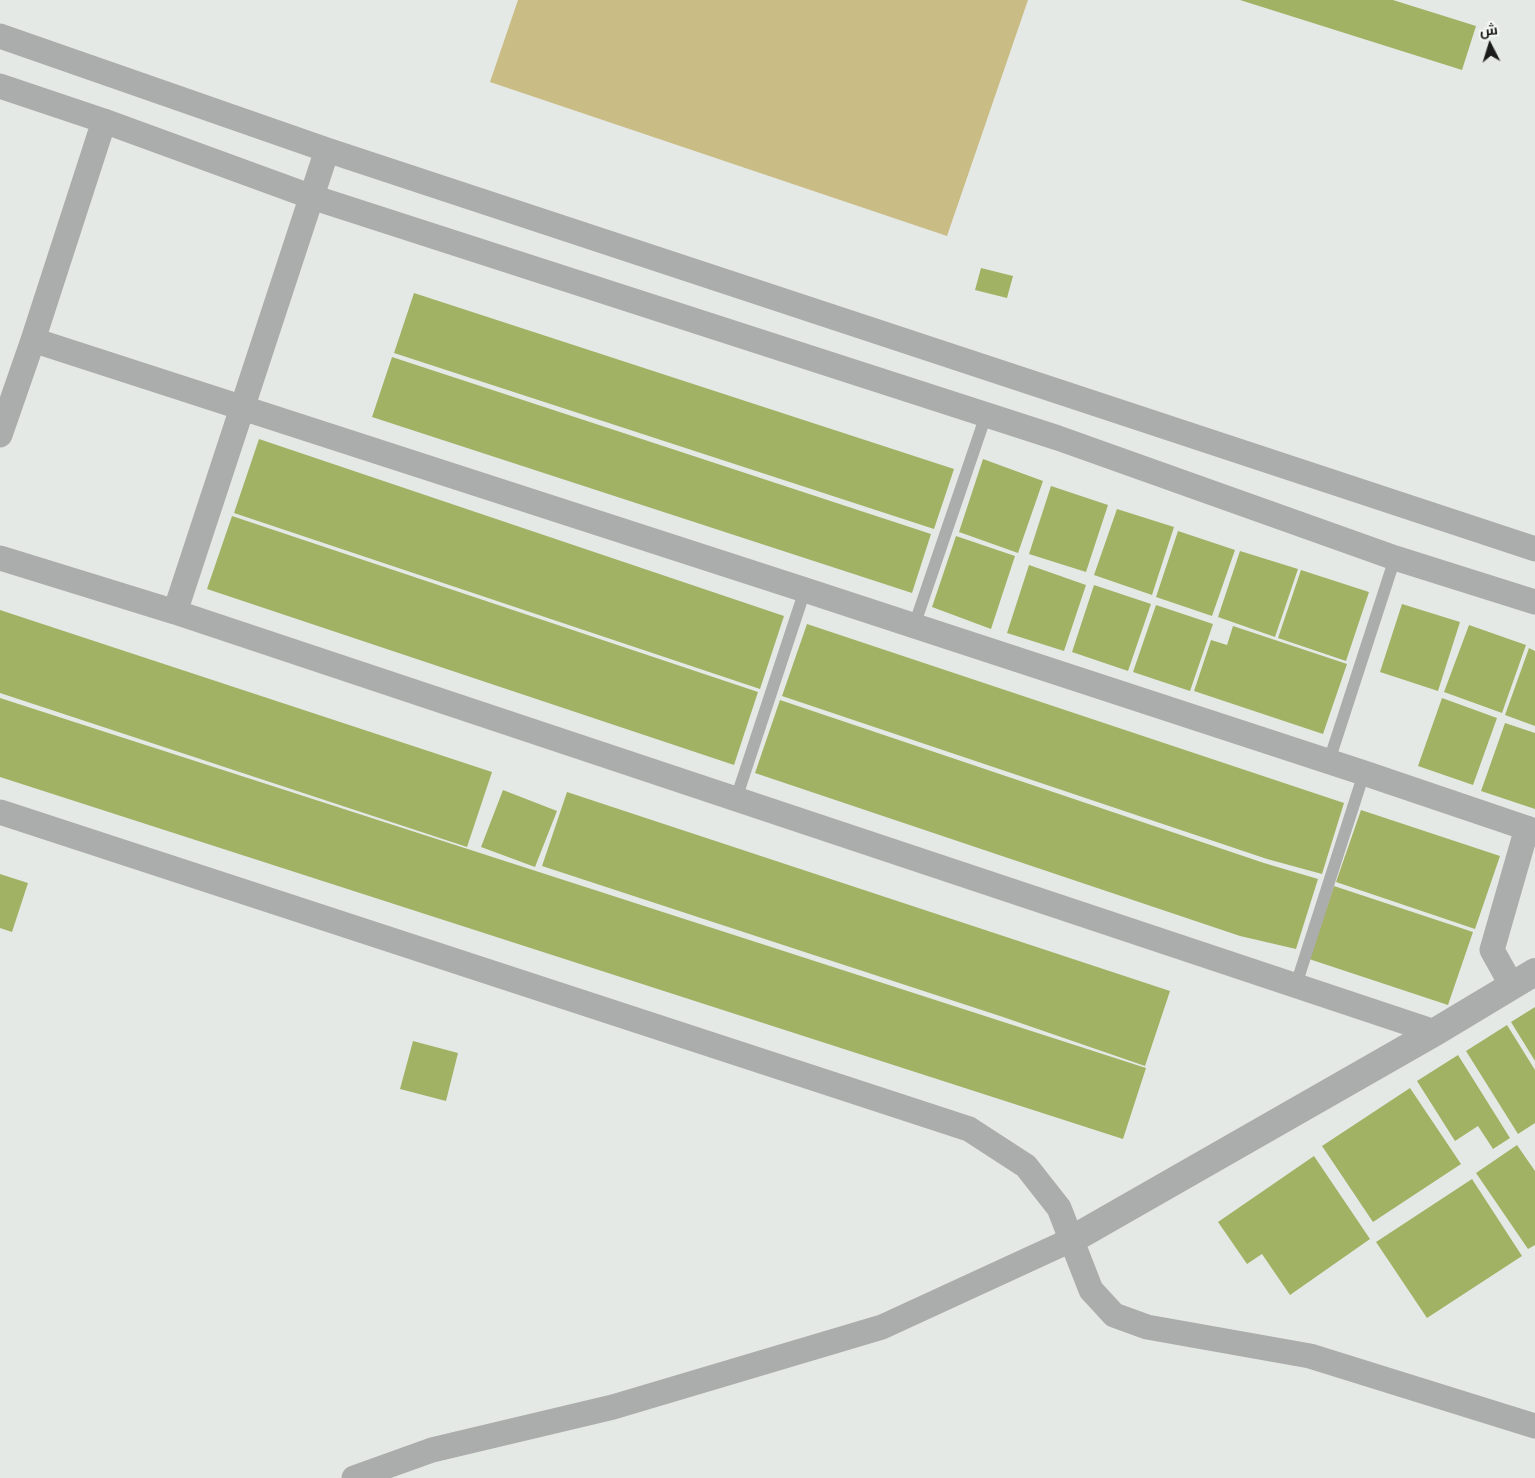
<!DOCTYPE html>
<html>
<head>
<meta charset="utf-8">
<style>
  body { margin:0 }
  #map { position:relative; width:1535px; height:1478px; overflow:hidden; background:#e5e9e5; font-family:"Noto Sans",Cairo,sans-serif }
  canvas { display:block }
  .north { position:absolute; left:1465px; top:20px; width:50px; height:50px; -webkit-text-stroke:4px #f3f7f2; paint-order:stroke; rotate:355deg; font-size:14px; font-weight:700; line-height:20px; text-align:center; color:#1a1b1a }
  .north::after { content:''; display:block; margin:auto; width:18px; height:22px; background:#1a1b1a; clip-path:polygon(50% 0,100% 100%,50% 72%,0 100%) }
</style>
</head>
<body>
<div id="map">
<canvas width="1535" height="1478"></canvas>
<div class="north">ش</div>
</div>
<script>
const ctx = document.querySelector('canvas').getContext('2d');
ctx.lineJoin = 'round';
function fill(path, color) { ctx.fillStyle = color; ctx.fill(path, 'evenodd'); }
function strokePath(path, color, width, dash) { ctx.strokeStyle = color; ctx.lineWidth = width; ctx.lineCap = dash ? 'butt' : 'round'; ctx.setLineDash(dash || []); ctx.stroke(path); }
fill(new Path2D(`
  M518 0H1028L947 236 490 82Z`), '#cabc85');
fill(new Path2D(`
  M1240 0H1393L1476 26 1462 70Z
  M981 268 1013 276 1007 298 975 290Z
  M414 293 954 469 934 529 394 353Z
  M392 357 931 534 912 593 372 417Z
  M259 439 784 616 760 689 234 513Z
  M983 459 1043 481 1018 553 959 532Z
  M1051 486 1108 505 1086 572 1029 554Z
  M1117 509 1174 527 1152 595 1094 575Z
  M232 516 758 692 734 765 207 589Z
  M1178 531 1235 550 1212 616 1156 597Z
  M956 536 1015 556 991 629 932 607Z
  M1240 551 1298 569 1275 637 1218 617Z
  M1029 565 1086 585 1064 651 1007 633Z
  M1301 570 1369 592 1346 661 1278 638Z
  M1094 585 1151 604 1128 671 1072 652Z
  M1402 604 1460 622 1438 691 1380 672Z
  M1156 605 1213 624 1190 691 1133 672Z
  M0 610 492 772 467 847 0 693Z
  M807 624 1344 803 1322 874 1267 859 782 696Z
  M1469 625 1526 645 1502 713 1444 692Z
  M1233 626 1347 664 1323 734 1194 691 1211 640 1227 645Z
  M1529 648 1535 651V726L1505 715Z
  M0 698 1146 1068 1123 1139 0 777Z
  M1442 698 1497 718 1473 785 1418 766Z
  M780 700 1264 863 1318 879 1296 949 1240 936 755 773Z
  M1505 723 1535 733V809L1481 791Z
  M503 790 557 811 535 867 481 847Z
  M567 792 1170 991 1145 1066 1003 1017 542 866Z
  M1361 810 1500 856 1475 929 1336 882Z
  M0 874 28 883 12 932 0 928Z
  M1334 886 1473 932 1448 1005 1309 959Z
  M1535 1007V1061L1511 1022Z
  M1507 1025 1535 1070V1123L1518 1134 1466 1051Z
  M413 1041 458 1053 446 1101 400 1089Z
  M1458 1055 1510 1138 1493 1149 1478 1126 1455 1141 1417 1081Z
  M1410 1088 1461 1164 1373 1222 1322 1146Z
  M1517 1145 1535 1171V1245L1528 1249 1476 1173Z
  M1314 1156 1370 1239 1290 1295 1262 1254 1247 1264 1218 1222Z
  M1472 1179 1522 1256 1427 1318 1376 1242Z`), '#a2b265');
strokePath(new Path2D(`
  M914 626 986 415
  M1329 761 1395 558
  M736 799 805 590
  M1296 985 1364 773`), '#aaadab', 12);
strokePath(new Path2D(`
  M0 36 327 150 1535 549
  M0 86 104 121 312 197 1058 438 1395 558 1535 602
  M33 340 805 590 1364 773 1535 831
  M0 435 33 340 104 121
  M0 558 175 612 1435 1032
  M175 612 327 150
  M0 812 969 1129 1026 1166 1059 1208 1091 1290 1114 1315 1147 1327 1310 1356 1535 1426
  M1512 986 1492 950 1527 828
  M354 1478 432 1450 613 1407 882 1327 1071 1240`), '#aaadab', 25);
strokePath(new Path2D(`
  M1071 1240 1435 1032 1535 972`), '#aaadab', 28);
</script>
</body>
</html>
